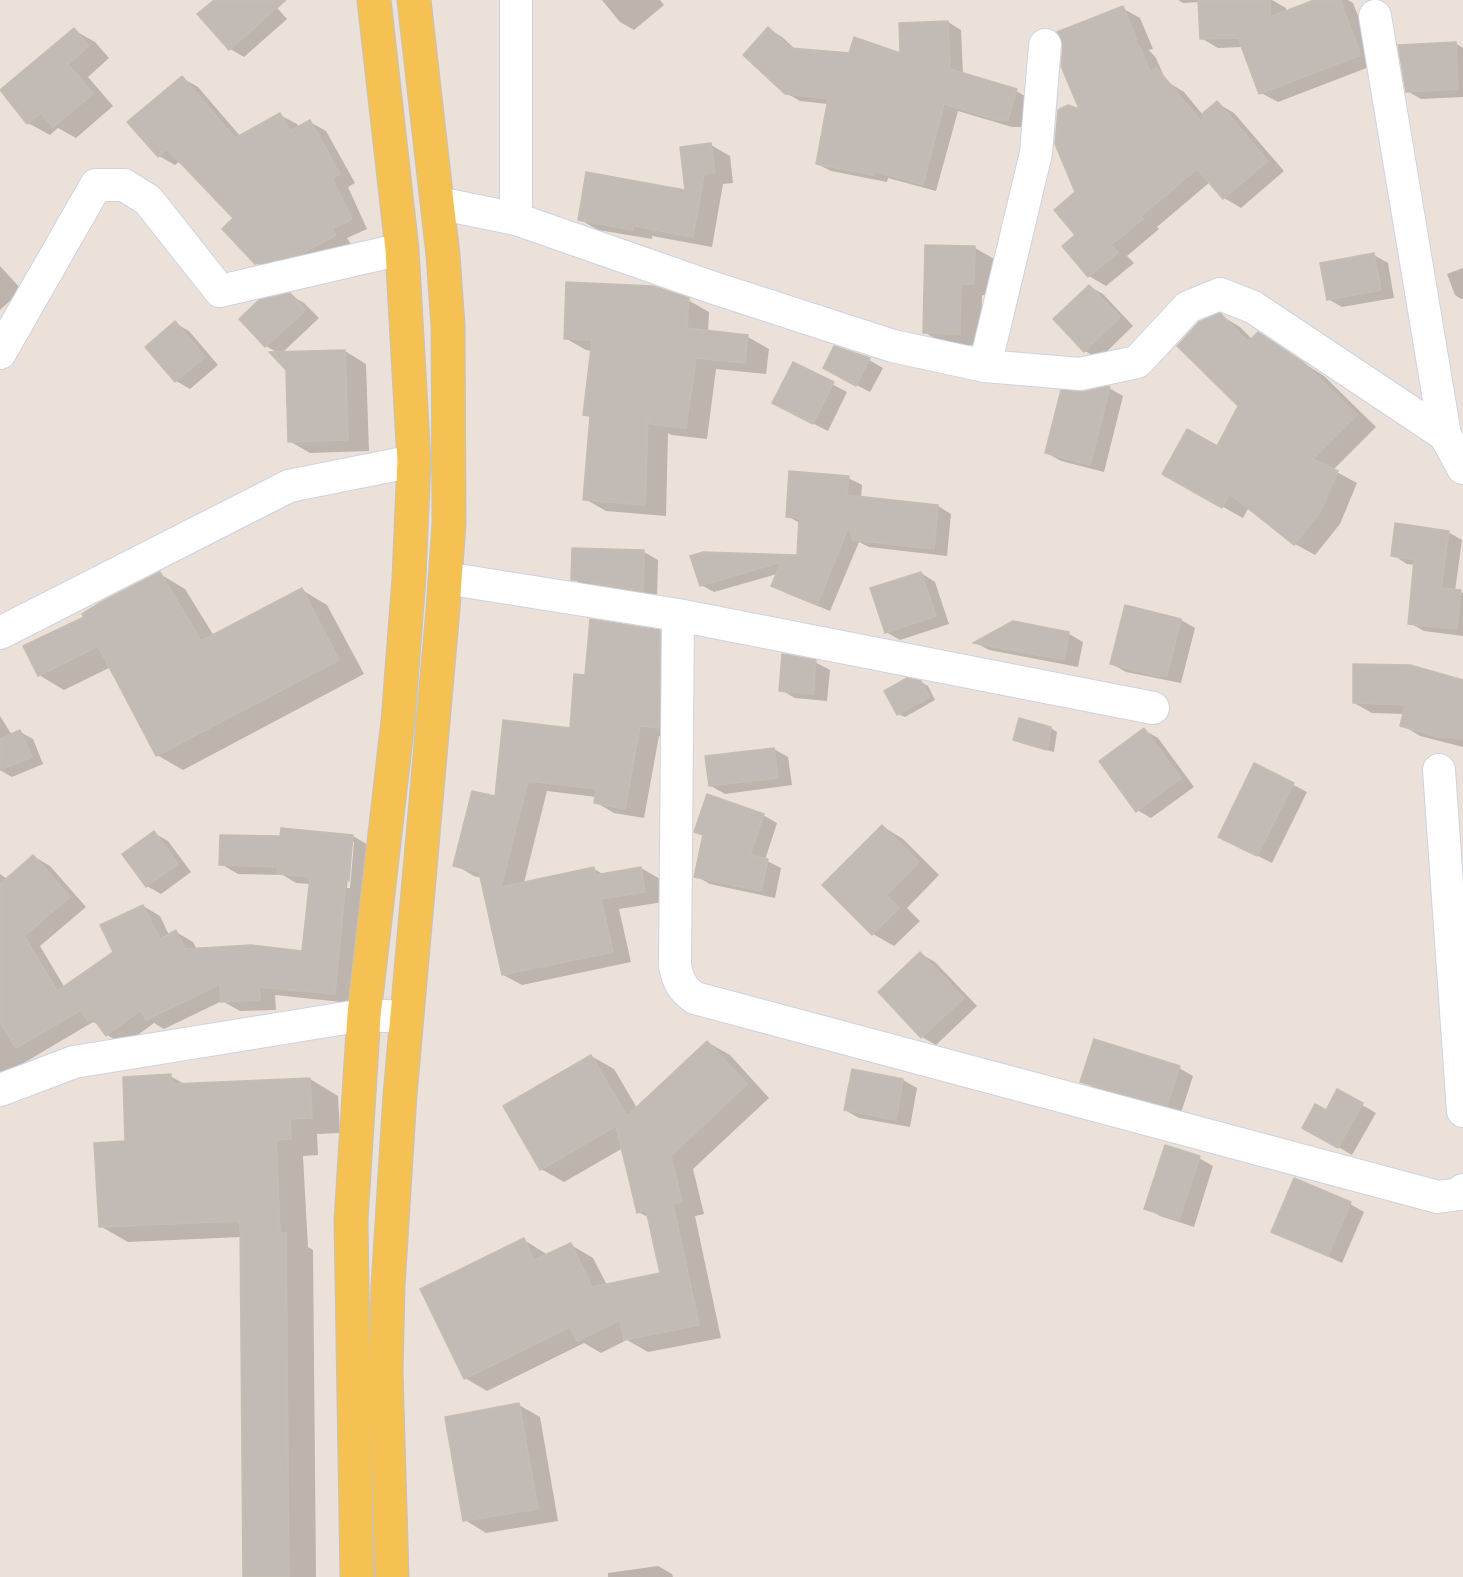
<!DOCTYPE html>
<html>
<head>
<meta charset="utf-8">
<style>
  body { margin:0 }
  canvas { display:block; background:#ebe1d8 }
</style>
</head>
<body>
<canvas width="1463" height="1577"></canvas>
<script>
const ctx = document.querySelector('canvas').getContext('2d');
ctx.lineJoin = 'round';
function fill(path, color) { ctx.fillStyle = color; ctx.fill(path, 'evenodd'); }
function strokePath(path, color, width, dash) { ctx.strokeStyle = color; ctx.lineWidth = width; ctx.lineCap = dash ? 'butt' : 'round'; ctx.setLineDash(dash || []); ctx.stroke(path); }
fill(new Path2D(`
  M216 0H270L287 19 244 57 230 49 200 14Z
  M602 0H660L664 5 634 30 620 22Z
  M1178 0H1272L1286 8V12L1318 0H1348L1353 3 1377 64 1278 102 1261 93 1243 47 1218 48 1201 38 1200 2 1183 3Z
  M1122 8 1140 18 1153 49 1149 50 1156 58 1166 81 1184 92 1203 115 1217 103 1234 113 1284 171 1241 208 1224 198 1210 182 1157 227 1159 229 1127 256 1134 263 1106 286 1089 276 1078 235 1077 193 1081 111Z
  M948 22 961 30 963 74 1016 91 1030 99 1021 127H1012L958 111 936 191 888 178 887 182 831 171 817 164 828 104 800 101 786 93 769 29 782 37 796 50 850 55H902Z
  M74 30 95 42 109 58 88 77 113 106 76 138 58 128 50 135 28 123Z
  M1455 43 1463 48V97L1421 99 1407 91Z
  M182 78 198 87 241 137 280 115 297 124 299 128 310 122 326 131 355 183 348 187 367 229 347 238 351 244 318 262 273 273 256 263 236 219 180 161 175 165 159 156Z
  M711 145 730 156 733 183 723 184 712 247 652 236V239L598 230 579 219 687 192Z
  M975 248 996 260 995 296 982 295 981 345H946L924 332Z
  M1374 255 1388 263 1394 298 1342 307 1328 299Z
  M0 266 22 290 0 310Z
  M1463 268V298L1461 299 1455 295 1447 274Z
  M1089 286 1103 294 1133 326 1099 359 1085 351Z
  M290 295 304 303 319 318 282 353 345 351 366 364 369 451 310 453 289 441 287 369 278 353 266 346 241 319Z
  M688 300 709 312 708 332 748 337 769 349 766 374 716 369 707 439 672 435 668 433 666 516 606 511 585 499 591 418 585 414 593 351 586 350 565 338Z
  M1220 315 1240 327 1253 340 1258 334 1324 376 1376 427 1333 470 1357 483 1340 524 1315 555 1295 544 1249 507 1243 518 1164 474 1217 448 1240 406Z
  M175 323 189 331 218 365 190 389 176 381 147 347Z
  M835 348 869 360 883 368 870 392 839 376Z
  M794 364 847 392 828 431 788 411Z
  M1109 388 1123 396 1104 472 1061 461 1047 453 1083 393Z
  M848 478 862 485 861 498 938 506 951 514 947 556 869 547 859 542 830 611 786 593 773 585 777 574 714 592 701 585 798 556 800 523 787 516Z
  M1448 532 1462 540 1455 591 1463 593V636L1424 631 1410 623 1415 565 1407 564 1393 555Z
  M644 552 658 560 657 598 587 587 573 579Z
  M921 573 935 582 949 624 900 640 886 632Z
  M160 574 185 589 214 636 302 590 327 605 364 674 183 770 157 755 111 667 64 690 39 675 86 617Z
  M1181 620 1195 628 1181 683 1126 672 1112 664Z
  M1013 623 1069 634 1083 642 1078 667 989 650 976 643Z
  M659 632 678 643 677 738 659 736 644 818 614 813 595 802 596 797 547 791 524 883 593 868 604 875 641 868 660 879 663 902 619 909 631 962 522 985 503 975 482 878 474 876 455 865 496 798 572 730 587 676Z
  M815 662 830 670 827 701 795 698 781 690Z
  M1463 681V747L1420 736 1402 725 1405 714 1372 713 1354 703Z
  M921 682 928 686 935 700 905 717 898 714Z
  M0 716 12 735 20 732 33 739 43 764 12 777 0 770Z
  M1020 720 1051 728 1057 732 1054 752 1021 743 1015 739Z
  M1144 730 1158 738 1194 787 1151 818 1137 810Z
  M774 749 788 757 792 785 725 794 711 786Z
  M1255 765 1307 792 1272 863 1234 844Z
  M763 815 777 823 765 860 781 868 775 898 710 884 696 876Z
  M882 826 903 839 939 875 907 908 920 921 894 946 873 934Z
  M154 833 168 841 191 872 161 894 147 886Z
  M353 836 370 846 351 1003 275 995 276 1010 240 1011 222 1001 164 1029 154 1023 124 1045 107 1035 101 1026 93 1022 5 1074 0 1091V874L7 879 33 856 50 866 86 907 40 946 65 988 115 953 143 906 160 916 169 935 176 932 193 942 197 950 304 952 310 884 296 883 283 875 238 874 221 864ZM351 842H354L350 888H347Z
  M921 954 935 962 977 1006 936 1045 922 1037Z
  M707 1042 730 1055 769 1098 693 1169 704 1214 695 1216 721 1338 648 1352 627 1340 601 1353 584 1343 487 1391 465 1378 524 1240 548 1255 571 1245 593 1258 607 1285 662 1274 650 1218 638 1212 623 1148 564 1182 541 1169 591 1056 614 1069 637 1108Z
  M1179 1068 1193 1076 1181 1113 1096 1089 1082 1081Z
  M170 1076 186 1085 310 1079 338 1096 340 1133 317 1134 318 1155 303 1156 308 1247 313 1250 316 1577H245L241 1237 128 1242 100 1226 127 1143Z
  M903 1080 917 1088 910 1127 859 1118 845 1110Z
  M1338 1091 1376 1113 1352 1155 1304 1127 1327 1112Z
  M1199 1158 1213 1166 1194 1227 1160 1216 1146 1208Z
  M1295 1180 1350 1204 1364 1212 1342 1263 1273 1231Z
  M519 1405 540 1417 558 1521 486 1533 465 1520Z
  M658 1566 672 1574 673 1577H608V1573Z`), '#0003');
const building = new Path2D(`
  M214 0H286L229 50 197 14Z
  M1198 0H1270V17L1314 0H1340L1361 55 1259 94 1238 38 1200 39Z
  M1123 6 1137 40H1134L1139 46 1150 72 1156 67 1203 124V113L1217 101 1268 161 1223 199 1197 169 1141 216 1143 219 1111 245 1118 253 1088 277 1062 246 1075 235 1054 210 1075 192 1055 144 1058 110 1068 105 1079 109 1061 66 1063 46 1061 38 1057 32Z
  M948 21 950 69 1017 89 1008 120H997L944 104 923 185 874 171V175L816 164 828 99 785 94 743 55 768 27 791 48 849 53 854 37 900 53 899 23Z
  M74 28 89 46 68 64 93 94 53 127 41 113 27 124 0 90Z
  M1456 42 1458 89 1406 92 1398 45Z
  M182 76 235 138 280 113 290 131 310 120 340 174 332 178 352 219 332 229 336 235 301 254 255 264 222 229 233 218 167 149 158 157 127 122Z
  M711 143 715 172 704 174 693 237 633 226V230L578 220 586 172 685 190 680 147Z
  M925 245 975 246 974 284H961L960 334 923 333Z
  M1374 253 1381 290 1327 300 1320 263Z
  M566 282 653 286 689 298 687 328 748 335 745 363 696 358 686 428 650 424 648 417 645 505 583 500 590 416 583 415 592 340 564 339Z
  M1089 285 1120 317 1084 352 1053 319Z
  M290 293 306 310 265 347 239 319 259 300Z
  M1220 313 1248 342 1258 332 1303 362 1357 415 1313 459 1338 471 1320 512 1294 545 1230 494 1222 508 1162 474 1187 429 1217 446 1238 406 1177 346 1199 322Z
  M175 321 205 357 175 382 145 347Z
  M834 346 870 358 856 386 823 368Z
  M345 350 348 440 288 442 286 370 269 352Z
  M793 362 834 382 813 424 772 403Z
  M1108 386 1110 387 1090 465 1045 453 1061 390 1083 392Z
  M789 471 849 476 847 495 938 505 934 549 853 540 849 526 817 605 771 586 781 562 700 586 690 556 703 552 797 555 799 518 786 517Z
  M1395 523 1449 531 1441 588 1461 590 1457 629 1408 624 1414 560 1391 556Z
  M572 548 644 550 643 591 592 583V581L571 580Z
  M160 572 201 641 302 588 339 660 156 756 98 646 38 676 23 646 84 617 82 614 103 601Z
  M921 572 936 616 885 633 870 588Z
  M1125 605 1181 619 1167 676H1157L1110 664Z
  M590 619 660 630 659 728 640 726 625 809 594 803 596 789 528 781 501 887 594 867 595 875 641 867 645 892 601 899 613 952 502 975 479 872 453 866 472 791 495 796 503 720 570 728 574 674 585 675Z
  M1013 621 1069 632 1064 660 973 643Z
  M782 654 816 660 813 694 779 691Z
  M1353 664 1410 665 1463 680V739L1438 737 1400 726 1405 705 1353 703Z
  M907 678 921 681 930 697 897 715 884 691Z
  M1019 718 1051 727 1047 750 1013 740Z
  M1144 728 1181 778 1136 812 1099 761Z
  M20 730 32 757 0 770V739Z
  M774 748 778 778 709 786 705 756Z
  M1254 763 1294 783 1257 856 1218 837Z
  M707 794 764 814 750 855 768 859 761 891 694 877 703 835 694 832Z
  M882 825 919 862 886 895 899 908 872 935 822 885Z
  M281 828 353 835 349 881 346 880 335 994 259 987 260 1000 221 1002 220 984 146 1020 141 1010 106 1036 93 1018 88 1021 81 1010 16 1048 0 1022V884L33 855 70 897 24 936 57 991 113 952 100 925 143 905 160 939 176 930 185 949 251 945 302 951 310 877 277 874 278 867 219 865 220 835 280 836Z
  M154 831 178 864 146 887 122 854Z
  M920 952 964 998 921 1038 878 992Z
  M1094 1039 1180 1066 1167 1106 1080 1082Z
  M707 1041 747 1084 671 1156 682 1202 673 1204 699 1325 624 1340 620 1320 577 1341 570 1327 464 1379 420 1289 524 1238 534 1260 571 1243 592 1287 660 1273 646 1210 637 1213 616 1126 540 1170 503 1106 591 1055 627 1116Z
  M852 1069 903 1079 896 1120 844 1110Z
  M171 1074 172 1084 310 1078 312 1118 290 1119 291 1139 276 1140 280 1233H286L289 1577H243L240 1221 99 1227 94 1143 125 1141 123 1077Z
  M1337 1089 1363 1103 1338 1148 1302 1128 1315 1104 1326 1110Z
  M1165 1145 1200 1156 1179 1220 1144 1209Z
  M1294 1178 1351 1202 1328 1256 1271 1232Z
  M519 1403 538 1509 463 1521 445 1417Z`);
fill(building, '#c2bbb5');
strokePath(building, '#c6bdb2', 1.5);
const minor = new Path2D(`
  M1375 16 1445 435
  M438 203 516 219 711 287 893 346 985 366 1080 374 1137 362 1188 307 1220 294 1253 307 1445 435 1463 468
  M516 219V0
  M0 353 96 185H124L148 200 220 291 402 249
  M985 366 1036 153 1045 45
  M445 578 678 615 1153 708
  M678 615 675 966C678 981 682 989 695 998L1438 1197 1460 1194 1463 1190
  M0 633 289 486 414 461
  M1439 770 1463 1111
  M0 1090 74 1062 364 1015 406 1017`);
const major = new Path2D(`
  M357 1577 351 1220 364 1015 398 721 409 578 414 461 402 249 374 0
  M392 1577 386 1371 388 1286 400 1095 443 609 449 523 448 326 443 255 414 0`);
strokePath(minor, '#cdd3e2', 34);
strokePath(major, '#c3c3c3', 35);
strokePath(minor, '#fff', 32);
strokePath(major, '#f5c152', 33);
</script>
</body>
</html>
